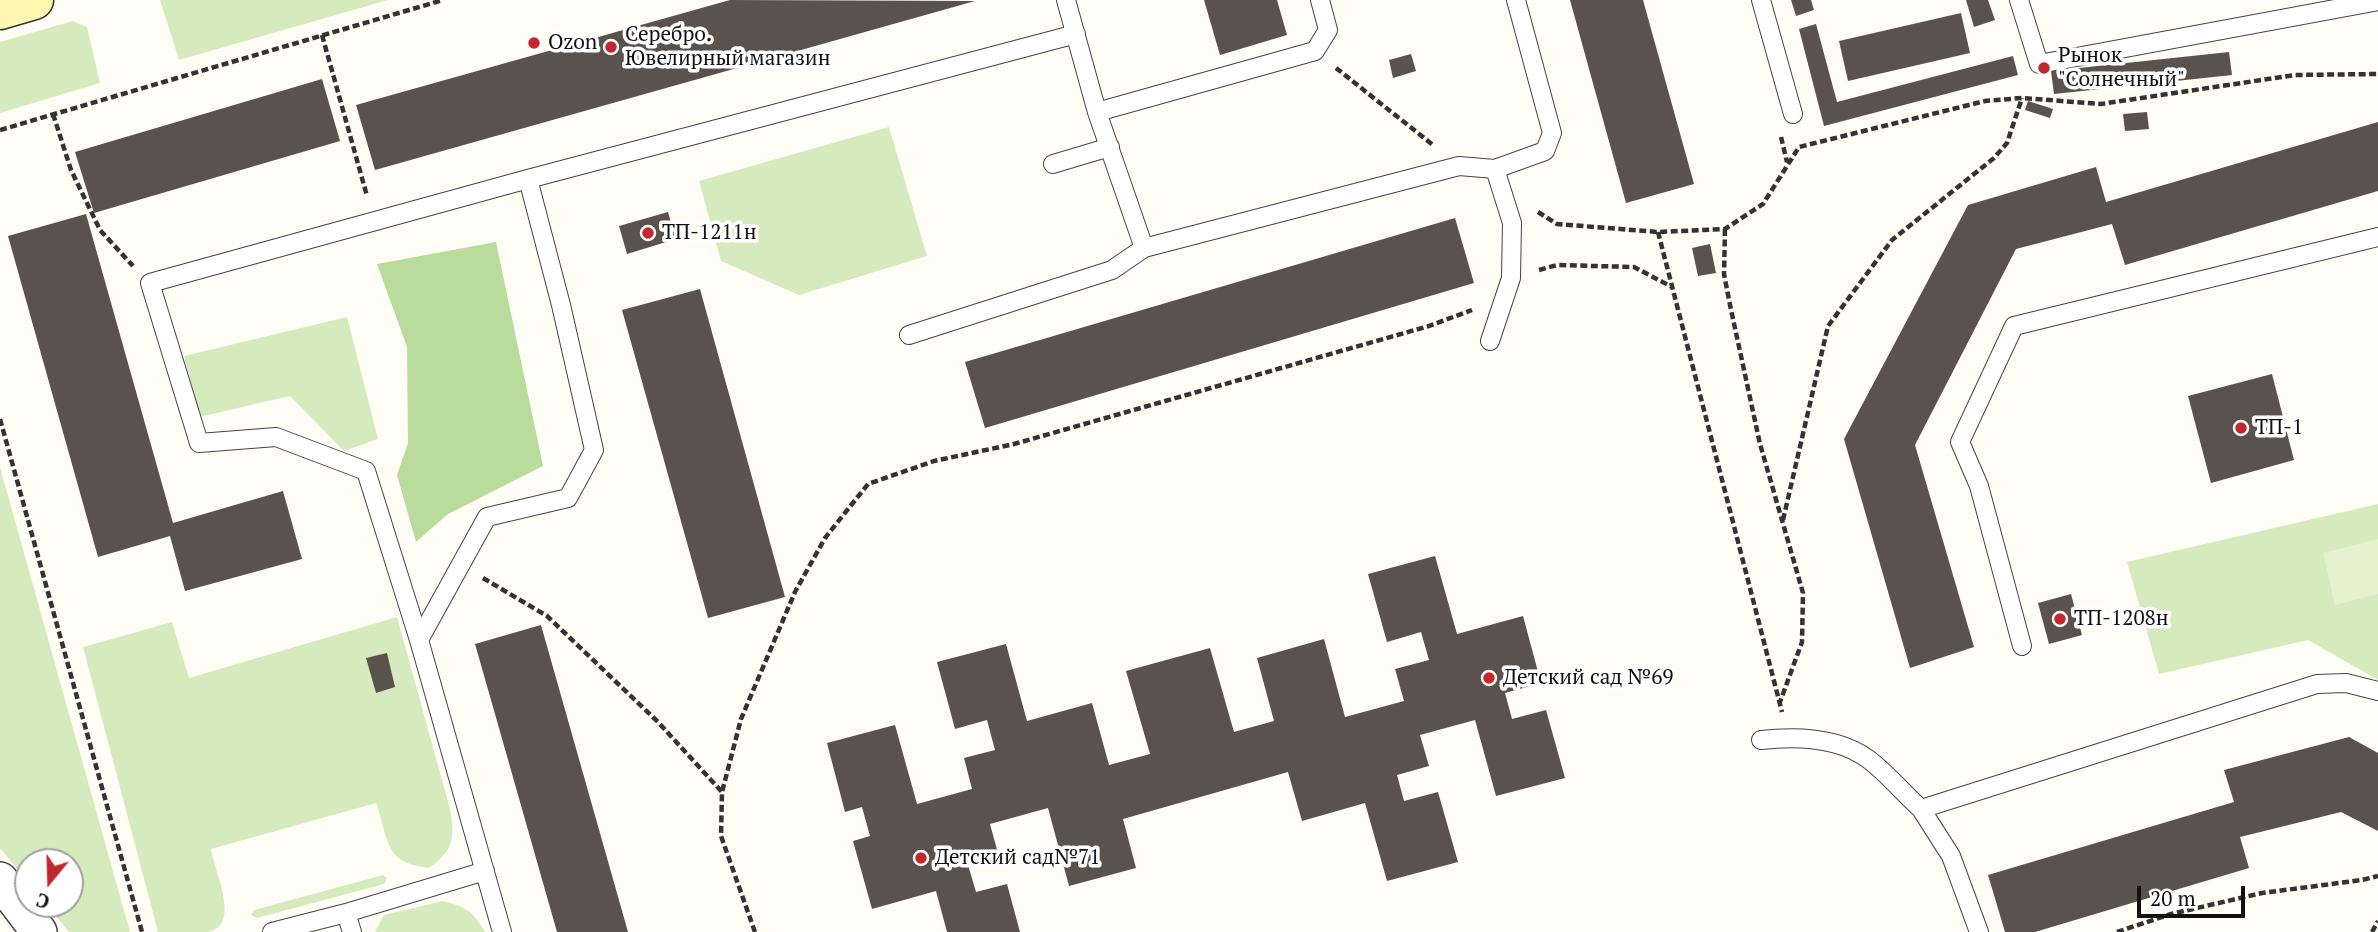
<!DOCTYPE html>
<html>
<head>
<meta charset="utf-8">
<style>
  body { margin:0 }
  #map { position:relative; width:2378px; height:932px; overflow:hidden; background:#fffdf5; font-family:"PT Serif",serif }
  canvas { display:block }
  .north { position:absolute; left:14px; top:848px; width:70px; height:70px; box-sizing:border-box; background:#fff; border:2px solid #a0a0a0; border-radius:50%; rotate:199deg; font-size:19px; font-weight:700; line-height:28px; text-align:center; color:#111 }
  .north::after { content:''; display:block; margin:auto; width:24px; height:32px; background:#c4262e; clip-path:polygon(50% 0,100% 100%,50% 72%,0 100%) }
  .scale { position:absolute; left:2137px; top:886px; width:108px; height:32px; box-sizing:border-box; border:4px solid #111; border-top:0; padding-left:9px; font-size:21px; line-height:24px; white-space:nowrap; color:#111; -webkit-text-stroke:5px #fff; paint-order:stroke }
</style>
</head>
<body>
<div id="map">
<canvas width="2378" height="932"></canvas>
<div class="north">С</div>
<div class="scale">20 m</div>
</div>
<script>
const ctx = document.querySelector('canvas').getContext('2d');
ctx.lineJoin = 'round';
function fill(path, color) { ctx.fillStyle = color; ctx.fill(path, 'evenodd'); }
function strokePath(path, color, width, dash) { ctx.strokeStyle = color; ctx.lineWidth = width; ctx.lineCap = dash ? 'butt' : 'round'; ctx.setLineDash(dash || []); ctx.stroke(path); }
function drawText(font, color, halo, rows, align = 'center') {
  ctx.font = font + ' "PT Serif",serif'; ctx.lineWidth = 7; ctx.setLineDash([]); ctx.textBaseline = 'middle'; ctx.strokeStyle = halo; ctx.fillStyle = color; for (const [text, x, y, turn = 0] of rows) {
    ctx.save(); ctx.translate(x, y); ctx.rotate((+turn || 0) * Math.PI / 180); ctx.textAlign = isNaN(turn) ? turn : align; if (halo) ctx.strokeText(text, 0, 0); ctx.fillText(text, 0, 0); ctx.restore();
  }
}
fill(new Path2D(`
  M160 0H388L179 60Z
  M73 21 87 27 100 83 0 113V42Z
  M889 127 927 256 799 295 721 261 699 181Z
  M347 317 378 439 344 451 290 396 199 417 184 356Z
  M0 467 130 932H69L46 904H70V862H28V882L0 848Z
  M2378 504V680L2308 640 2159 674 2127 562Z
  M397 617 450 809C455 838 454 850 429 868 383 863 389 839 376 803L211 849C214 870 242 926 208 932 192 932 174 932 158 932L83 647 172 622 189 678Z
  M383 875 387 878 384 884 257 918 251 915 254 910Z
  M443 901C466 907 473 911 485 932H375L384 915Z`), '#d5ebbd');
fill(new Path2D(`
  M496 242 543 466 448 514 416 542 397 475 408 443 407 347 377 264Z`), '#b9dc9c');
fill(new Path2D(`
  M2378 539V594L2335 605 2323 553Z`), '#e6f2cf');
fill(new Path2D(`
  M730 0 975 1 375 170 356 105Z
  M1204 0H1277L1287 35 1220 55Z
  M1570 0H1643L1694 184 1626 203Z
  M1791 0H1811L1814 10 1796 16Z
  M1966 0H1988L1995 20 1974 27Z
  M1961 13 1970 53 1848 81 1839 41Z
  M1816 24 1837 102 2013 56 2018 75 1824 126 1799 29Z
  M2229 52 2232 75 2054 94 2051 71Z
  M1411 54 1416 71 1393 78 1389 60Z
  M322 79 340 141 94 213 75 152Z
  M2028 101 2053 109 2050 118 2025 110Z
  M2147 112 2149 129 2125 131 2123 114Z
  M2378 122V191L2125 265 2112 224 2016 249 1915 445 1974 647 1910 668 1844 439 1968 205 2096 167 2106 202Z
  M668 212 676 239 627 254 619 226Z
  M86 214 173 523 283 491 302 559 185 591 170 536 98 557 8 236Z
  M1455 218 1474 283 985 428 965 362Z
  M1710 244 1716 273 1698 276 1692 248Z
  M700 289 785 597 708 618 622 310Z
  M2272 374 2294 460 2211 483 2188 396Z
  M1435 556 1457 634 1523 616 1541 683 1505 693 1512 719 1546 710 1565 778 1496 796 1475 720 1420 735 1429 766 1397 775 1404 801 1438 792 1458 862 1387 881 1365 803 1302 821 1288 772 1123 819 1136 868 1069 886 1048 808 990 824 999 857 968 865 976 892 1007 884 1020 932H947L936 891 872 909 853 841 870 836 862 807 845 812 827 743 895 725 917 804 972 789 964 758 995 750 987 720 955 729 937 662 1006 644 1027 721 1092 703 1109 765 1150 754 1126 671 1210 648 1234 732 1274 721 1257 658 1324 639 1345 717 1404 701 1395 669 1429 660 1421 632 1387 642 1368 574Z
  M2071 594 2082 635 2049 644 2038 603Z
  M541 625 628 932H557L493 707 475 644Z
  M387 653 395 687 376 693 366 658Z
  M2349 737 2378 753V831L2341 812 2240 837 2249 868 2035 932H2005L1988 875 2234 802 2224 770Z`), '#5a524d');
const service = new Path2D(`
  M1066 0 1097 112 1144 248
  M1761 0 1793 114
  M2019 0 2039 64 2378 1
  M1097 112 1315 51 1328 30 1320 0
  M1053 164 1110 147
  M909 335 1112 270 1144 248 1459 166 1495 169 1545 151 1552 133 1516 0
  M1490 341 1511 278 1512 223 1495 169
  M419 640 487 517 568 498 594 450 561 305 528 179
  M2022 646 1979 486 1960 442 2014 326 2378 237
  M1761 740C1797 736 1838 737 1868 759 1887 773 1903 793 1921 809L2317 684 2346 683 2378 691
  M1921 809 1951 856 1979 932
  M346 913 352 932
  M272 932 346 913 485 871
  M502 932 419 640 366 471 276 437 199 443 150 283 528 179 1076 34`);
const minor = new Path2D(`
  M0 880 39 932`);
const secondary = new Path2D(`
  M0 10 34 0`);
strokePath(service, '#444', 20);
strokePath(minor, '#444', 38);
strokePath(secondary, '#333', 41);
strokePath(new Path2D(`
  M322 35 367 196
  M1336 68 1433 145
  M53 114 71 170 100 230 133 266
  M0 130 443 0
  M1781 137 1787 162
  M1538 212 1557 224 1658 232 1725 229 1763 204 1799 147 1985 101 2022 98 2101 104 2295 75 2378 74
  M1725 229 1724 274 1730 305 1760 444 1803 593 1802 642 1780 702
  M1658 232 1782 712
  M1539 270 1557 265 1634 267 1672 287
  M0 419 142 932
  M1783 520 1828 326 1892 240 1994 158 2007 143 2022 98
  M483 578 547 616 658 722 722 792
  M755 932 721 836 722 792 741 719 795 592 825 538 868 484 934 461 1014 444 1429 326 1472 310
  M2117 932 2171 914 2262 893 2362 880 2378 876
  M2372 932 2378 921`), '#333', 4.5, [7, 3.5]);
strokePath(service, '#fff', 18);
strokePath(minor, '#fff', 35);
strokePath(secondary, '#fff6b0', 38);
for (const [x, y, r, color] of [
  [534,43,7,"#c4262e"],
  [611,47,7,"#c4262e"],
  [2044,68,7,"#c4262e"],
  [648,233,7,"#c4262e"],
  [2241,428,7,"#c4262e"],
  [2060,619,7,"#c4262e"],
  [1489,678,7,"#c4262e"],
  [921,858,7,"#c4262e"]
]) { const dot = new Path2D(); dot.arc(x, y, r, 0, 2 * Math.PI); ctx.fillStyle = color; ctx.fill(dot); strokePath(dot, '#fff', 2.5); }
drawText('21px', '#111', '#fff', [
  ["Серебро.",625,35],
  ["Ювелирный магазин",625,59],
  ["Ozon",548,43],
  ["Рынок",2058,56],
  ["\"Солнечный\"",2058,80],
  ["ТП-1211н",662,233],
  ["ТП-1",2255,428],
  ["ТП-1208н",2074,619],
  ["Детский сад №69",1503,678],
  ["Детский сад№71",935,858]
], 'left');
</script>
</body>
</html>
